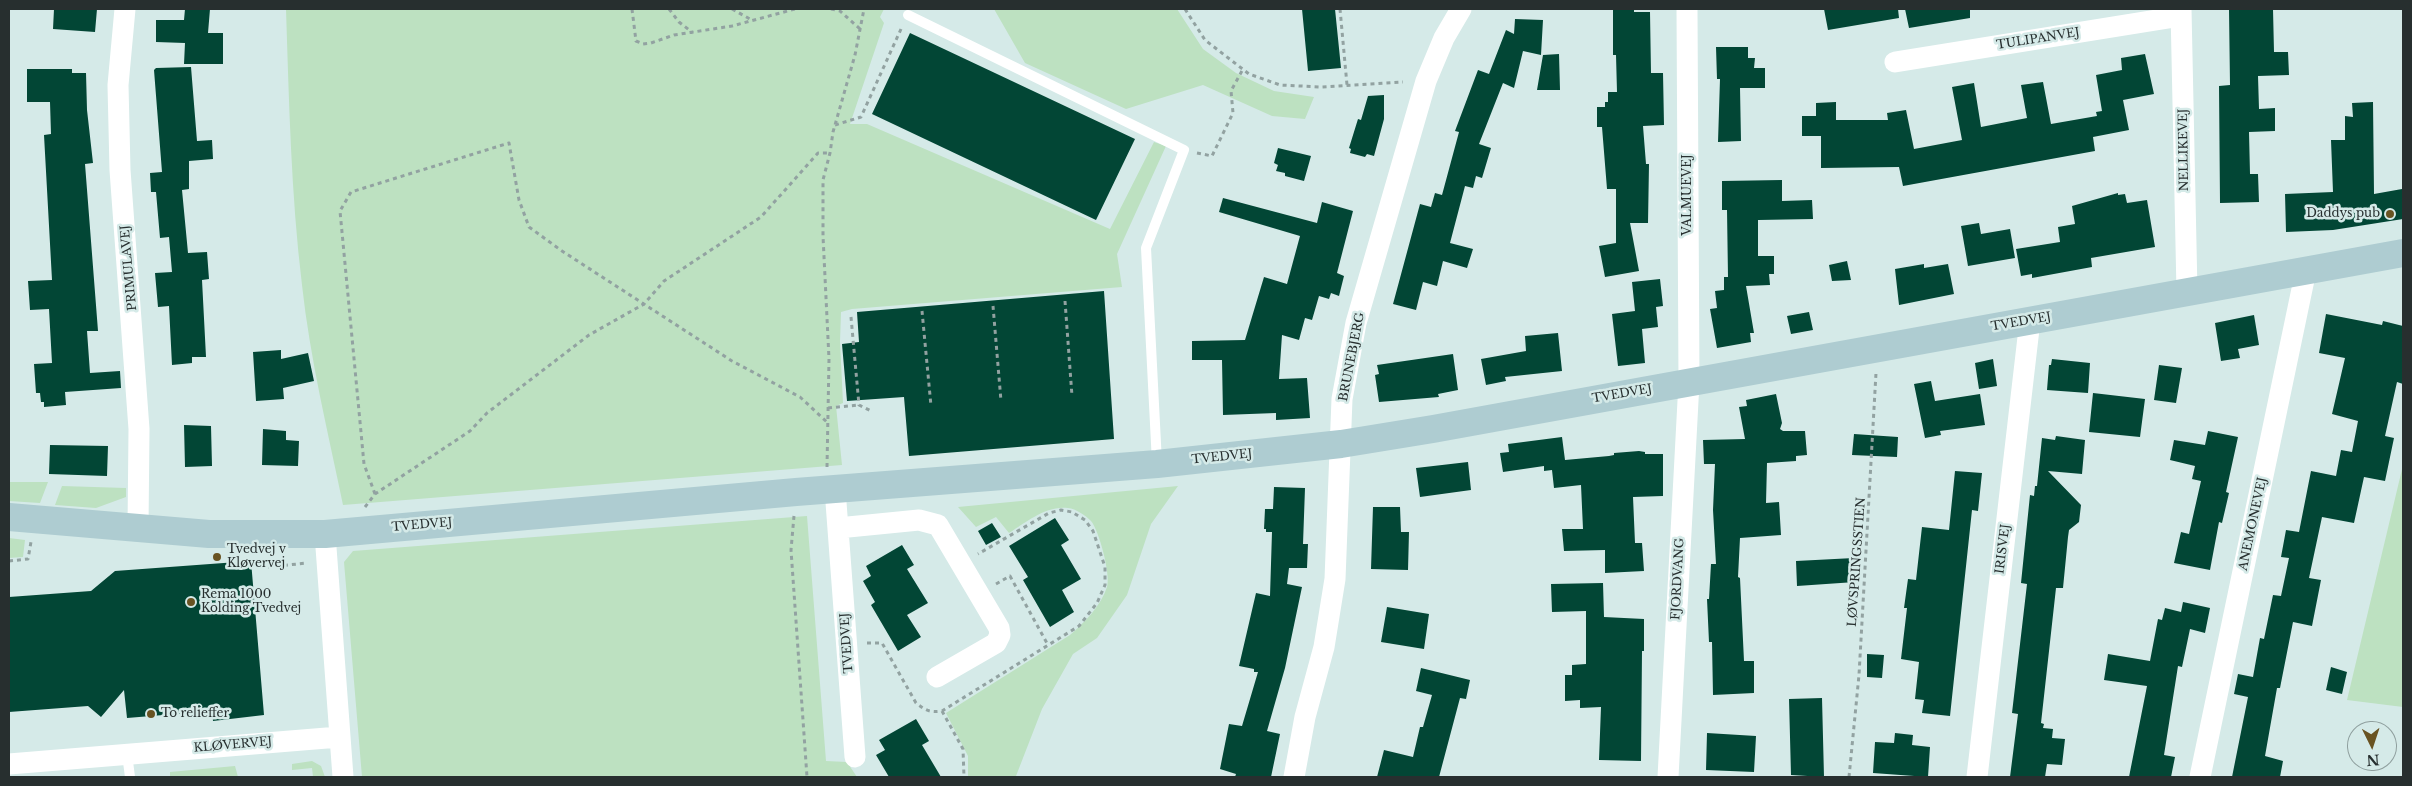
<!DOCTYPE html>
<html>
<head>
<meta charset="utf-8">
<style>
  body { margin:0 }
  #map { position:relative; width:2412px; height:786px; overflow:hidden; background:#d5eae8; font-family:"Libre Baskerville",serif }
  canvas { display:block }
  .frame { position:absolute; inset:0; border:10px solid #272f2f; pointer-events:none }
  .north { position:absolute; left:2347px; top:721px; width:50px; height:50px; box-sizing:border-box; background:#d5eae8; border:1px solid #8f9f9e; border-radius:50%; rotate:176deg; font-size:14px; font-weight:700; line-height:20px; text-align:center; color:#272f2f }
  .north::after { content:''; display:block; margin:auto; width:18px; height:22px; background:#695322; clip-path:polygon(50% 0,100% 100%,50% 72%,0 100%) }
</style>
</head>
<body>
<div id="map">
<canvas width="2412" height="786"></canvas>
<div class="frame"></div>
<div class="north">N</div>
</div>
<script>
const ctx = document.querySelector('canvas').getContext('2d');
ctx.lineJoin = 'round';
function fill(path, color) { ctx.fillStyle = color; ctx.fill(path, 'evenodd'); }
function strokePath(path, color, width, dash) { ctx.strokeStyle = color; ctx.lineWidth = width; ctx.lineCap = dash ? 'butt' : 'round'; ctx.setLineDash(dash || []); ctx.stroke(path); }
function drawText(font, color, halo, rows, align = 'center') {
  ctx.font = font + ' "Libre Baskerville",serif'; ctx.lineWidth = 5; ctx.setLineDash([]); ctx.textBaseline = 'middle'; ctx.strokeStyle = halo; ctx.fillStyle = color; for (const [text, x, y, turn = 0] of rows) {
    ctx.save(); ctx.translate(x, y); ctx.rotate((+turn || 0) * Math.PI / 180); ctx.textAlign = isNaN(turn) ? turn : align; if (halo) ctx.strokeText(text, 0, 0); ctx.fillText(text, 0, 0); ctx.restore();
  }
}
fill(new Path2D(`
  M286 9H884L880 17 884 23 850 124H867L1110 229 1154 142 1166 146 1117 254 1122 287 852 309 841 312 840 342 843 403 836 406 842 465 343 505C328 432 310 359 302 285 291 194 289 101 286 9Z
  M994 9H1177L1203 49 1236 73 1274 91 1314 97 1305 119 1272 116 1203 85 1126 109 1025 63Z
  M2403 465V707L2347 700Z
  M9 482H48L40 503 9 501Z
  M62 486 126 488V497L96 508 55 505Z
  M1178 486 1151 524 1127 595 1097 638 1073 654 1042 709 1016 776 968 777V756L946 713 1070 635C1084 623 1101 606 1107 587 1111 575 1099 530 1091 521 1085 515 1076 509 1068 508 1047 505 1026 522 1009 533L996 517 976 527 958 507Z
  M807 516 826 761 847 762 857 777H362L344 562 353 551Z
  M9 538 25 540 23 557 9 558Z
  M312 761 321 766 325 777H313L312 768 292 770V764Z
  M235 766 238 777H170V772Z`), '#bde1c1');
fill(new Path2D(`
  M54 9H97L95 32 53 29Z
  M185 9H210L208 33H223V64H184L185 43 156 42V20H184Z
  M1302 9H1335L1341 68 1308 71Z
  M1613 9H1634V12H1650L1651 73H1663L1664 125 1643 126 1646 164H1649L1648 223H1630L1639 271 1605 277 1599 246 1616 243V189H1607L1602 127H1597V107H1605V102H1608V92H1617L1616 55H1613Z
  M1824 9H1898L1899 18 1828 30Z
  M1905 9H1970V18L1909 28Z
  M2229 9H2273L2274 52H2288L2289 75 2258 76 2259 109 2275 108V131L2249 132 2250 174H2258L2259 202 2220 203 2219 86 2230 85Z
  M1515 19 1543 20 1541 55 1523 51 1514 88 1503 83 1479 144 1491 148 1482 178 1476 176 1473 188 1465 186 1450 243 1473 249 1467 268 1443 261 1437 286 1423 282 1416 310 1393 304 1420 204 1431 207 1435 193 1442 195 1459 132 1455 131 1478 70 1489 74 1506 30 1514 34Z
  M910 33 1135 139 1096 220 872 114Z
  M1716 47H1748V58H1755L1754 68H1765V88H1740L1741 141 1718 142 1720 79H1717Z
  M1559 54 1560 90H1537L1543 55Z
  M2145 54 2154 94 2123 100 2129 130 2093 137 2095 151 1903 186 1899 167 1821 168V136H1802V116H1816V103L1836 102V120H1888L1887 113 1906 110 1914 149 1962 140 1952 87 1974 83 1981 127 2027 118 2021 85 2043 82 2051 124 2097 116 2096 112 2102 111 2096 75 2122 70 2121 58Z
  M191 67 197 141 212 140 213 159 189 161V189L182 190 188 253 207 252 209 279 202 280 206 357H192V363L172 365 169 306 158 307 155 273 172 272 169 237 160 238 156 192H151L150 173 162 172 154 70 156 68Z
  M27 69H72V73H86L87 110 93 163 85 164 98 331H87L90 373 120 371 121 388 65 392 66 405 44 407V402H41L40 393H36L34 364 52 363 49 309 30 310 28 281 52 280 44 135 51 134 50 102H27Z
  M1384 95V119L1374 156 1367 154 1365 157 1350 153 1351 149 1349 148 1358 119 1361 120 1368 96Z
  M2373 102 2374 194 2402 189 2403 219 2333 230 2286 232 2285 194 2333 192 2331 140H2345V116L2353 117 2352 103Z
  M1278 148 1311 156 1304 181 1285 176V173L1276 171 1278 165 1274 163Z
  M1782 180V201L1812 200 1813 219 1758 220V256H1774V274H1769L1770 285 1746 286 1754 333H1750L1751 342 1717 348 1710 309 1717 308 1715 291 1724 290V277H1728L1727 210H1722V181Z
  M2118 193V195L2125 194 2127 203 2147 200 2155 247 2091 258 2092 267 2032 278V274L2021 276 2016 249 2060 242 2058 227 2075 224 2072 206Z
  M1223 198 1317 223 1322 202 1353 211 1337 273 1344 276 1339 296 1331 293 1329 299 1319 296 1312 320 1305 318 1299 340 1282 335 1279 379 1307 378 1310 418 1276 420V413L1223 415 1222 360H1192V341L1245 340 1264 277 1287 284 1300 236 1219 212Z
  M1979 223 1981 234 2010 229 2015 258 1968 266 1961 226Z
  M1847 261 1851 280 1832 281 1829 265Z
  M1924 264V268L1948 264 1954 294 1899 305 1895 269Z
  M1660 279 1663 306 1656 307 1658 327 1642 329 1645 363 1618 366 1612 314 1635 311 1632 282Z
  M1104 291 1114 439 909 456 904 397 847 401 842 344 859 342 857 312Z
  M1809 312 1813 330 1791 334 1787 316Z
  M2326 314 2382 325 2383 321 2403 326V384L2397 382 2385 436 2394 438 2385 481 2364 477 2354 523 2322 517 2309 578 2321 580 2312 626 2293 622 2280 688H2277L2265 756 2283 761 2280 777H2232L2248 697 2234 694 2238 674 2253 677 2260 638 2264 639 2273 595 2281 596 2289 558 2281 557 2286 530 2299 532 2311 471 2336 476 2341 450 2352 452 2358 421 2332 414 2345 358 2319 353Z
  M2254 315 2259 345 2238 349 2240 358 2221 361 2215 323Z
  M1558 333 1562 371 1505 377 1506 381 1486 385 1481 359 1526 351 1525 336Z
  M281 350V359L308 353 314 381 283 388 284 399 256 401 253 352Z
  M1453 354 1458 390 1438 394 1439 397 1379 402 1375 375 1379 374 1377 365Z
  M1993 359 1997 386 1979 389 1975 363Z
  M2052 359 2090 363 2088 393 2047 390 2049 365H2051Z
  M2159 365 2182 368 2176 403 2154 400Z
  M1931 381 1935 401 1980 394 1985 425 1940 431 1941 435 1925 438 1914 384Z
  M2093 393 2145 399 2140 437 2089 432Z
  M1776 394 1782 423 1780 429 1783 431H1805L1807 455 1796 456V461L1767 463 1766 503 1779 502 1781 535 1740 538 1738 577 1740 578 1744 661H1754V693L1713 695 1712 642H1709L1707 599H1709L1711 564H1716L1713 510 1715 464H1704L1703 440 1745 439 1739 407 1747 406 1746 400Z
  M184 425 211 426 212 466 185 467Z
  M263 429 286 431V440L299 441 298 466 262 465Z
  M2208 431 2238 437 2226 492 2229 493 2222 523 2219 522 2210 570 2174 563 2181 532 2189 534 2201 481 2192 479 2195 466 2170 460 2174 440 2205 445Z
  M1854 434 1898 437 1897 457 1852 455Z
  M2056 436 2085 440 2082 474 2048 471 2081 505 2079 522 2069 530 2068 537 2063 588H2056L2041 723 2044 724 2043 728 2053 729 2052 738 2065 739 2062 765 2047 764 2045 777H2010L2018 714 2012 713 2027 584 2021 583 2030 495 2034 496 2035 486H2037L2042 438 2055 440Z
  M1562 437 1565 460 1609 456 1614 455V453L1639 451 1645 452V454H1663V496L1633 497 1635 543H1642L1644 571 1605 573V550L1564 551 1562 529H1583L1581 485 1554 488 1552 470 1544 471V466L1503 472 1500 453 1509 452 1508 444Z
  M50 445 108 446 107 476 49 474Z
  M1468 462 1471 490 1420 497 1416 468Z
  M1955 471 1982 473 1978 511 1972 510 1950 716 1922 713 1924 700 1915 699 1919 662 1901 659 1907 608H1904L1908 579 1916 580 1922 527 1949 530Z
  M1274 487 1305 488 1303 544H1308L1307 568H1289L1287 584 1302 587 1285 668 1267 731 1280 734 1271 777H1235L1236 774 1220 769 1229 724 1242 726 1258 672H1254V669L1239 666 1256 593 1270 596 1272 532H1266V529H1264L1265 509H1273Z
  M1373 507H1400L1401 532H1409L1408 570 1371 569Z
  M1055 518 1069 540 1061 545 1081 579 1062 590 1074 612 1050 627 1023 580 1028 577 1009 546Z
  M992 523 1001 537 986 545 978 531Z
  M902 545 914 565 907 569 928 603 907 615 921 637 898 651 871 605 875 602 863 581 871 576 866 566Z
  M1854 558 1855 582 1797 586 1796 561Z
  M251 561 264 715 213 721 212 711 127 718 124 690 101 717 88 706 9 712V597L91 591 115 571Z
  M1603 583 1604 617 1644 619V651H1642L1641 761 1599 760 1601 707 1580 708V700L1565 701V675H1572V665L1586 664V611L1552 612 1551 584Z
  M2183 602 2210 608 2205 633 2190 629 2182 667 2178 666 2164 755 2175 757 2171 777H2129L2147 686 2104 680 2108 654 2150 661 2158 619 2162 620 2165 608 2181 612Z
  M1387 607 1429 614 1424 649 1381 642Z
  M1867 654 1884 655 1882 678 1867 677Z
  M2331 667 2347 672 2342 694 2326 690Z
  M1421 668 1470 680 1466 699 1460 698 1439 777H1377L1384 750 1413 757 1420 727H1423L1432 695 1416 691Z
  M1822 698 1824 777 1791 775 1789 699Z
  M916 719 929 741 922 745 941 777H889L876 755 885 750 879 740Z
  M1707 733 1756 736 1754 772 1706 770Z
  M1895 733 1913 735 1912 745 1930 747 1928 777 1873 773 1875 742 1894 743Z`), '#024635');
strokePath(new Path2D(`
  M632 9 636 41 643 44 651 43 674 35 732 26 795 9
  M669 9 679 22 693 33
  M732 9 750 19
  M831 9 840 11 860 29
  M1185 9 1205 40 1249 74 1280 85 1321 87 1403 82
  M1340 9 1347 85
  M835 125 861 117 901 29
  M1197 153 1212 156 1233 113 1231 91 1243 69
  M1065 301 1072 396
  M993 306 1001 401
  M922 311 931 406
  M851 317 859 405 871 411
  M828 408 859 405
  M827 467 829 359 823 236V180L830 153 833 132 855 55 864 9
  M375 494 364 464 340 211 351 192 509 143 519 200 529 227 562 251 732 361 800 397 828 423
  M365 507 375 494 470 431 487 413 589 335 644 304 664 281 761 217 818 153H830
  M794 516 791 550 807 777
  M9 561 28 559 31 542
  M268 567 307 563
  M996 584 1010 576 1048 645
  M867 643H882L916 703C925 710 930 713 942 711L1079 626 1097 603 1105 585V567L1093 531 1085 520 1072 512 1061 510 1049 513 978 554
  M942 711 963 749 964 777
  M1849 777 1859 675 1876 373`), '#92a2a1', 3, [4, 4]);
strokePath(new Path2D(`
  M908 15 1184 150 1146 248 1157 463
  M127 754 130 777`), '#fff', 10);
strokePath(new Path2D(`
  M125 9 118 85 120 170 139 429 138 528
  M2181 9 2187 292
  M1895 62 2181 16
  M835 489 855 757
  M838 528 919 520 938 525 999 628 1000 635 996 643 937 677
  M325 534 343 777
  M9 764 339 737
  M1294 777 1305 717 1324 647 1335 579 1342 399 1356 323 1426 81 1444 38 1461 9
  M1668 777 1689 382 1687 9
  M1977 777 2030 320
  M2200 777 2306 270`), '#fff', 21);
strokePath(new Path2D(`
  M9 517 209 534H325L796 492 1157 464 1341 444 1433 429 2403 253`), '#aeccd1', 28);
for (const [x, y, r, color] of [
  [2390,214,5,"#695322"],
  [217,557,5,"#695322"],
  [191,602,5,"#695322"],
  [151,714,5,"#695322"]
]) { const dot = new Path2D(); dot.arc(x, y, r, 0, 2 * Math.PI); ctx.fillStyle = color; ctx.fill(dot); strokePath(dot, '#d5eae8', 2); }
drawText('12px', '#272f2f', '#d5eae8', [
  ["TULIPANVEJ",2038,39,-9],
  ["NELLIKEVEJ",2184,150,-91],
  ["VALMUEVEJ",1688,195,-90],
  ["PRIMULAVEJ",129,268,-95],
  ["TVEDVEJ",2021,322,-10],
  ["BRUNEBJERG",1352,357,-79],
  ["TVEDVEJ",1622,394,-10],
  ["TVEDVEJ",1222,457,-6],
  ["ANEMONEVEJ",2253,524,-78],
  ["TVEDVEJ",422,525,-5],
  ["IRISVEJ",2003,549,-83],
  ["LØVSPRINGSSTIEN",1857,562,-86],
  ["FJORDVANG",1678,579,-87],
  ["TVEDVEJ",847,643,-94],
  ["KLØVERVEJ",233,745,-5]
]);
drawText('12px', '#272f2f', '#d5eae8', [
  ["Daddys pub",2380,214,"right"],
  ["Tvedvej v",227,550],
  ["Kløvervej",227,564],
  ["Rema 1000",201,595],
  ["Kolding Tvedvej",201,609],
  ["To relieffer",161,714]
], 'left');
</script>
</body>
</html>
